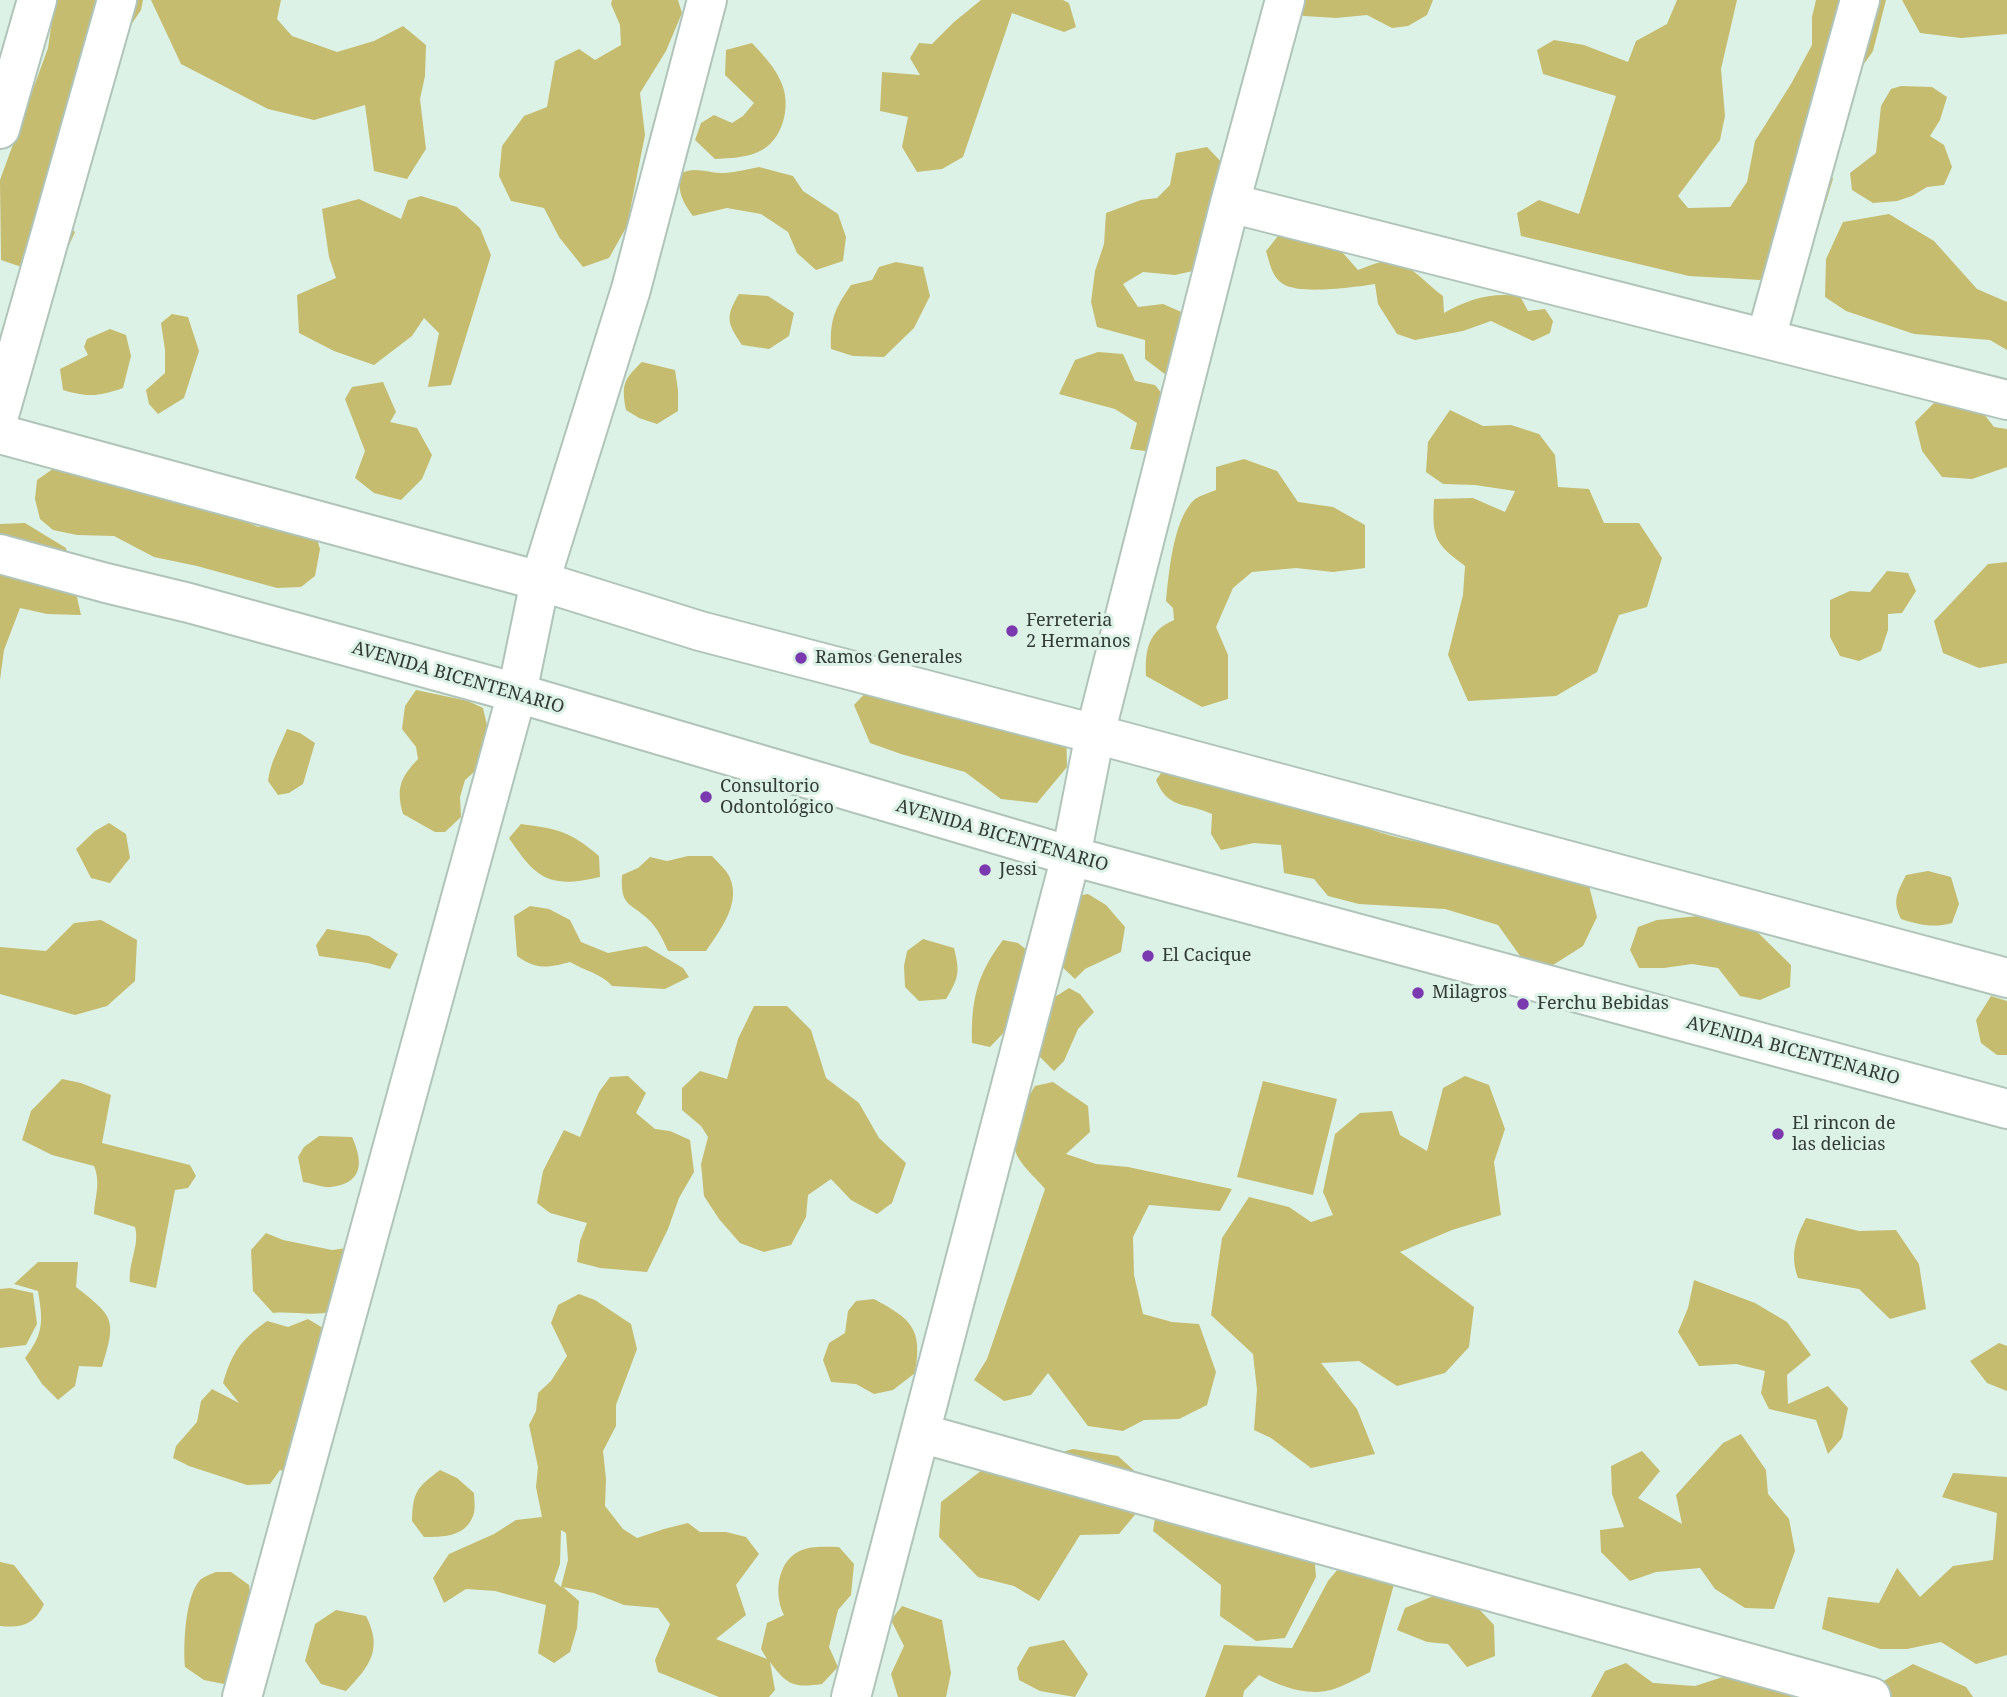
<!DOCTYPE html>
<html>
<head>
<meta charset="utf-8">
<style>
  body { margin:0 }
  canvas { display:block; background:#ddf2e6 }
</style>
</head>
<body>
<canvas width="2007" height="1697"></canvas>
<script>
const ctx = document.querySelector('canvas').getContext('2d');
ctx.lineJoin = 'round';
function fill(path, color) { ctx.fillStyle = color; ctx.fill(path, 'evenodd'); }
function strokePath(path, color, width, dash) { ctx.strokeStyle = color; ctx.lineWidth = width; ctx.lineCap = dash ? 'butt' : 'round'; ctx.setLineDash(dash || []); ctx.stroke(path); }
function drawText(font, color, halo, rows, align = 'center') {
  ctx.font = font + ' "Noto Serif",serif'; ctx.lineWidth = 6; ctx.setLineDash([]); ctx.textBaseline = 'middle'; ctx.strokeStyle = halo; ctx.fillStyle = color; for (const [text, x, y, turn = 0] of rows) {
    ctx.save(); ctx.translate(x, y); ctx.rotate((+turn || 0) * Math.PI / 180); ctx.textAlign = isNaN(turn) ? turn : align; if (halo) ctx.strokeText(text, 0, 0); ctx.fillText(text, 0, 0); ctx.restore();
  }
}
fill(new Path2D(`
  M55 0H143L141 10 90 86 55 214 75 232 54 278 1 260 0 180 48 48Z
  M151 0H281L277 19 292 36 337 52 374 41 403 26 426 45 425 76 420 99 426 149 407 179 374 171 365 105 314 120 268 109 181 64Z
  M612 0H678L682 13 666 51 640 93 645 135 627 226 609 258 583 267 559 237 544 208 511 201 499 176 502 146 524 116 547 107 555 61 579 49 595 60 621 45 620 25 611 4Z
  M981 0H1063L1069 3 1076 27 1064 32 1012 13 963 157 942 169 917 172 902 147 908 117 880 111 882 72 920 75 910 58 919 43 932 44 954 22Z
  M1286 0H1433L1427 15 1408 26 1392 28 1367 15 1336 18 1304 16 1288 9Z
  M1677 0H1737L1721 69 1725 116 1720 140 1678 196 1688 208 1730 207 1747 182 1755 141 1791 84 1812 45V17L1816 0H1886L1873 51 1810 141 1833 179 1812 247 1760 280 1689 276 1521 236 1517 213 1539 200 1579 214 1616 96 1543 74 1537 50 1554 40 1584 45 1628 62 1636 41 1667 24Z
  M1902 0H2007V34L1961 38 1920 33Z
  M752 43C763 55 775 67 781 82 792 105 783 142 758 152 745 158 729 158 715 159L695 140 701 123 714 115 732 123 743 116 754 103 725 75 726 50Z
  M1901 86 1932 87 1947 97 1940 120 1930 136 1944 145 1952 167 1944 185 1927 187 1912 196 1897 201 1873 203 1852 190 1850 173 1876 153 1881 106 1891 89Z
  M1207 147 1227 168 1206 268 1175 275 1143 272 1123 284 1138 307 1163 304 1193 317V368L1166 375 1145 359V340L1097 327 1091 302 1095 271 1104 244 1106 213 1141 200 1157 198 1170 185 1176 153Z
  M759 167 793 176 803 191 838 214 846 237 843 261 816 270 797 253 788 232 761 214 727 208 693 216C682 201 677 191 681 173 696 166 707 173 725 173 736 172 748 169 759 167Z
  M421 196 457 207 480 228 491 255 451 385 428 387 439 333 424 318 412 336 374 365 334 351 299 333 297 295 336 278 329 257 322 209 359 199 401 219 408 200Z
  M1889 214 1934 241 1977 289 2007 302V350L1990 340 1914 334 1846 311 1825 297 1826 259 1843 222Z
  M1306 233 1335 244 1358 270C1367 267 1377 262 1386 261 1406 258 1427 285 1443 296L1444 313C1468 299 1491 292 1520 296L1528 311 1545 309 1553 321 1550 333 1533 341 1491 321 1463 331 1415 340 1397 334 1378 304 1375 284C1356 287 1300 295 1283 284 1272 277 1270 264 1266 251L1278 236Z
  M896 262 923 267 930 296 914 328 884 357 853 356 831 349C830 319 834 310 851 285L872 280 879 267Z
  M739 294 768 296 794 313 789 336 769 349 742 345C727 323 725 317 739 294Z
  M172 314 188 317 199 351 184 398 158 414 149 404 146 390 165 373V350L161 323Z
  M110 329 126 335 131 356 123 388C98 397 87 397 63 390L60 369 88 355 84 347 87 339Z
  M1098 352 1123 354 1135 381 1155 385 1168 401 1153 452 1130 449 1137 423 1115 409 1059 394 1075 360Z
  M642 362 675 370 678 390V411L657 424 639 418 626 410C621 384 624 379 642 362Z
  M383 382 396 412 390 422 417 428 432 455 422 479 401 500 374 493 355 478 365 451 345 399 352 387Z
  M1950 395 1980 409 1994 427 2007 429V467L1972 479 1942 477 1922 451 1915 422 1934 403Z
  M1450 410 1483 426 1511 425 1539 434 1555 455 1558 487 1589 489 1604 523H1639L1662 558 1647 607 1619 615 1597 672 1556 696 1468 701 1448 655 1463 595 1465 566C1434 543 1432 537 1434 499L1473 498 1505 512 1515 491 1475 485 1443 484 1426 472 1428 442Z
  M1244 459 1277 471 1298 502 1333 507 1365 525V568L1333 572 1296 568 1252 572 1233 588 1216 627 1228 655V699L1202 707 1146 676C1145 650 1148 631 1174 620L1173 608 1166 601C1169 572 1173 519 1195 499 1201 495 1209 493 1216 490V467Z
  M57 466 180 492 195 508 210 505 258 527 280 522 312 523 320 549 315 576 301 587 277 588 197 566 154 557 114 536 77 535 53 530 40 519 35 499 37 480Z
  M25 523 66 548 81 615 47 614 20 608 4 650 0 680V524Z
  M2007 562V663L1979 668 1943 653 1934 621 1988 564Z
  M1887 571 1908 573 1916 591 1902 613 1888 614V630L1881 651 1859 661 1840 656 1830 637V600L1850 591 1870 592Z
  M875 683 1066 724 1067 767 1037 803 1001 799 965 772 901 754 870 743 854 705Z
  M416 690 468 701 483 708 488 730 481 766 465 780 460 797 461 817 445 832H435L403 814C396 788 400 778 418 759L416 747 402 729 405 706Z
  M287 729 300 733 315 743 303 784 289 793 278 795 268 781C271 760 279 749 287 729Z
  M1164 769 1341 815C1382 840 1430 843 1476 852 1513 859 1550 869 1587 878L1597 917 1583 946 1553 965 1523 960 1498 925 1445 909 1359 904 1328 896 1314 879 1284 873 1281 845 1254 843 1221 850 1211 834 1212 814C1186 802 1168 810 1156 780Z
  M109 823 126 834 130 858 110 883 91 878 76 849 95 831Z
  M521 824C558 829 570 831 599 856L600 877C550 889 536 879 509 838Z
  M688 856H712C717 862 727 870 730 878 741 904 720 930 706 951H668C663 940 659 931 651 922 632 902 620 909 622 875L638 868 650 857 667 861Z
  M1928 871 1951 877 1959 904 1952 923C1933 928 1920 925 1901 919 1892 901 1897 893 1906 875Z
  M1088 894 1106 905 1125 927 1121 952 1085 969 1075 979 1059 964 1071 897Z
  M530 906 549 909 570 920 581 942 608 953 646 946 683 968 689 977 665 989 612 986C602 974 583 970 570 962 547 968 537 970 517 956L514 916Z
  M1699 916 1743 918 1791 965 1790 987 1760 1000 1740 996 1718 968 1692 964 1664 968H1639L1630 950 1638 927 1657 920Z
  M101 920 137 940 135 981 107 1006 75 1015 0 994V947L46 951 74 923Z
  M327 929 369 936 398 954 390 969 368 963 319 956 316 945Z
  M923 939 954 948C960 972 959 978 946 999L919 1001 905 987 904 966 907 951Z
  M1003 940 1018 943 1028 951 1014 1022 990 1047 972 1043C971 1000 977 974 1003 940Z
  M1069 988 1080 994 1094 1012 1078 1029 1064 1061 1054 1071 1029 1046 1036 1009Z
  M1991 996 2007 1001V1055H1997L1981 1043 1976 1020Z
  M754 1006H787L811 1030 826 1078 859 1103 879 1138 906 1163 892 1203 877 1214 851 1200 831 1179 808 1195 806 1217 791 1245 764 1252 740 1243 719 1219 704 1196 701 1164 708 1137 701 1126 682 1110V1088L700 1071 727 1079 738 1039Z
  M628 1076 646 1093 636 1113 655 1129 670 1131 690 1140 694 1172 679 1198 668 1229 647 1272 600 1268 577 1262 580 1241 587 1223 550 1213 537 1203 543 1171 564 1130 580 1137 599 1092 610 1077Z
  M1465 1076 1489 1085 1505 1129 1494 1162 1501 1215 1452 1230 1400 1252 1474 1307 1469 1347 1445 1373 1397 1386 1359 1361 1321 1363 1357 1409 1375 1454 1311 1468 1271 1438 1254 1430 1257 1390 1253 1354 1211 1315 1222 1238 1249 1197 1289 1207 1311 1222 1333 1215 1323 1192 1335 1134 1360 1113 1392 1111 1400 1135 1427 1151 1443 1088Z
  M62 1079 81 1083 111 1095 102 1143 190 1165 196 1176 188 1188 175 1190 156 1288 130 1282C128 1263 140 1245 135 1227L94 1214C95 1196 101 1183 94 1166L52 1155 22 1140 31 1111Z
  M1263 1081 1337 1099 1313 1195 1237 1177Z
  M1053 1082 1088 1106 1090 1132 1066 1154 1096 1164 1128 1167 1232 1189 1220 1211 1149 1205 1133 1237 1134 1275 1143 1314 1172 1322 1199 1324 1216 1372 1207 1405 1179 1419 1144 1420 1123 1431 1088 1426 1048 1373 1031 1395 1004 1401 974 1380 987 1359 1045 1189C1037 1179 1026 1170 1019 1159 1006 1140 1024 1103 1035 1086Z
  M319 1136 352 1137C363 1161 364 1183 331 1187 323 1188 312 1183 303 1182L298 1157 304 1147Z
  M1806 1218 1859 1231 1896 1230 1919 1264 1926 1309 1890 1319 1859 1289 1798 1278C1790 1255 1795 1239 1806 1218Z
  M266 1233 283 1240 332 1250 355 1247 333 1311C313 1317 294 1311 273 1313L253 1291 251 1250Z
  M38 1262H78L76 1287C114 1317 117 1319 102 1367L79 1366 75 1386 58 1400 42 1384 25 1358C44 1333 43 1321 38 1291L14 1284Z
  M1694 1280 1755 1303 1787 1322 1811 1355 1787 1375 1788 1404 1828 1386 1848 1408 1842 1438 1828 1454 1816 1420 1769 1409 1761 1393 1765 1371 1736 1364 1699 1366 1678 1332 1688 1308Z
  M10 1288 33 1293 37 1324 26 1345 0 1348V1289Z
  M579 1294 595 1300 631 1324 637 1349 616 1405V1426L603 1451 606 1479 605 1506 623 1529 637 1538 664 1529 688 1523 700 1532H726L746 1537 759 1554 736 1585 746 1615 716 1639 767 1659 761 1649 767 1623 784 1615C773 1594 777 1557 805 1549 815 1546 828 1547 839 1547L854 1564 851 1595 838 1610 829 1647 838 1667 822 1684C793 1688 787 1685 770 1662L775 1690 769 1697H719L658 1672 655 1660 670 1624 658 1608 624 1605 594 1593 563 1587 579 1601 577 1628 570 1652 554 1663 538 1653 546 1605 495 1591 466 1589 444 1603 433 1578 449 1554 494 1534 516 1520 542 1517 536 1487 538 1467 529 1425 536 1411 538 1393 551 1381 567 1356 551 1323 558 1305ZM561 1530 566 1533 568 1560 561 1587 554 1581 560 1564Z
  M874 1299C911 1319 923 1328 915 1373L893 1390 874 1394 856 1384 831 1382 823 1360 829 1343 845 1333 848 1311 856 1301Z
  M308 1319 333 1334 296 1475 280 1470 270 1484 247 1485 189 1466 173 1458 176 1446 197 1422 201 1401 212 1389 239 1403 223 1383C232 1352 241 1340 267 1321L288 1327Z
  M1999 1343 2007 1346V1391L1987 1383 1970 1361Z
  M1741 1434 1766 1470 1768 1494 1789 1519 1795 1551 1774 1609 1745 1608 1715 1589 1700 1568 1656 1572 1630 1581 1601 1552 1600 1530 1624 1527 1612 1494 1611 1466 1642 1451 1660 1471 1638 1498 1682 1524 1676 1495 1723 1443Z
  M1073 1449 1118 1456 1140 1476 1143 1505 1119 1534 1080 1535 1039 1601 1014 1586 978 1577 939 1537 941 1502 1005 1452 1027 1462Z
  M440 1470 457 1478 474 1493C474 1499 476 1510 473 1516 465 1537 443 1537 424 1537L412 1521C413 1492 416 1488 440 1470Z
  M1953 1473 2007 1477V1655L1976 1664 1941 1642 1907 1649H1880L1822 1629 1828 1597 1879 1603 1897 1568 1920 1597 1953 1566 1993 1560 1997 1513 1942 1497Z
  M1155 1518 1314 1550 1316 1577 1285 1638 1256 1641 1220 1616 1221 1585 1153 1531Z
  M1349 1556 1394 1584 1370 1672C1358 1678 1346 1685 1334 1689 1309 1697 1281 1687 1259 1675L1244 1691 1243 1697H1205L1224 1645 1292 1648 1328 1581Z
  M0 1562 14 1565 44 1604C34 1625 22 1628 0 1626Z
  M216 1572H231L249 1585 253 1617 243 1665 224 1684 204 1680 185 1667C183 1646 185 1596 200 1580 203 1577 211 1574 216 1572Z
  M1464 1593 1494 1625 1495 1656 1467 1667 1448 1644 1427 1642 1397 1630 1405 1608 1438 1594Z
  M902 1606 942 1620 951 1673 946 1697H898L891 1674 904 1646 891 1620Z
  M336 1610 366 1616C383 1649 370 1666 346 1691L321 1684 305 1661 315 1624Z
  M1064 1640 1088 1674 1075 1697 1040 1691 1019 1680 1017 1668 1029 1647Z
  M1626 1663 1653 1683 1695 1686 1760 1665 1803 1697H1591L1605 1671Z
  M1913 1664 1966 1687 1973 1697H1856Z`), '#c5bc6f');
const street = new Path2D(`
  M0 129 37 0
  M1230 203 2007 400
  M1766 338 1860 0
  M0 412 117 0
  M920 1433 1871 1697
  M242 1697 517 693 540 581 631 289 707 0
  M851 1697 1071 856 1095 734 1230 203 1285 0`);
const secondary = new Path2D(`
  M0 434 540 581 700 631 1095 734 2007 978
  M0 554 106 583 189 603 517 693 1071 856 2007 1109`);
strokePath(street, '#b0c4b9', 42);
strokePath(secondary, '#b0c4b9', 42);
strokePath(street, '#fff', 38);
strokePath(secondary, '#fff', 38);
for (const [x, y, r, color] of [
  [1012,631,7,"#7a39ae"],
  [801,658,7,"#7a39ae"],
  [706,797,7,"#7a39ae"],
  [985,870,7,"#7a39ae"],
  [1148,956,7,"#7a39ae"],
  [1418,993,7,"#7a39ae"],
  [1523,1004,7,"#7a39ae"],
  [1778,1134,7,"#7a39ae"]
]) { const dot = new Path2D(); dot.arc(x, y, r, 0, 2 * Math.PI); ctx.fillStyle = color; ctx.fill(dot); strokePath(dot, '#ddf2e6', 2.5); }
drawText('18px', '#323a36', '#ddf2e6', [
  ["Ferreteria",1026,621],
  ["2 Hermanos",1026,642],
  ["Ramos Generales",815,658],
  ["Consultorio",720,787],
  ["Odontológico",720,808],
  ["Jessi",999,870],
  ["El Cacique",1162,956],
  ["Milagros",1432,993],
  ["Ferchu Bebidas",1537,1004],
  ["El rincon de",1792,1124],
  ["las delicias",1792,1145]
], 'left');
drawText('18px', '#323a36', '#ddf2e6', [
  ["AVENIDA BICENTENARIO",458,678,16],
  ["AVENIDA BICENTENARIO",1002,836,16],
  ["AVENIDA BICENTENARIO",1793,1051,15]
]);
</script>
</body>
</html>
